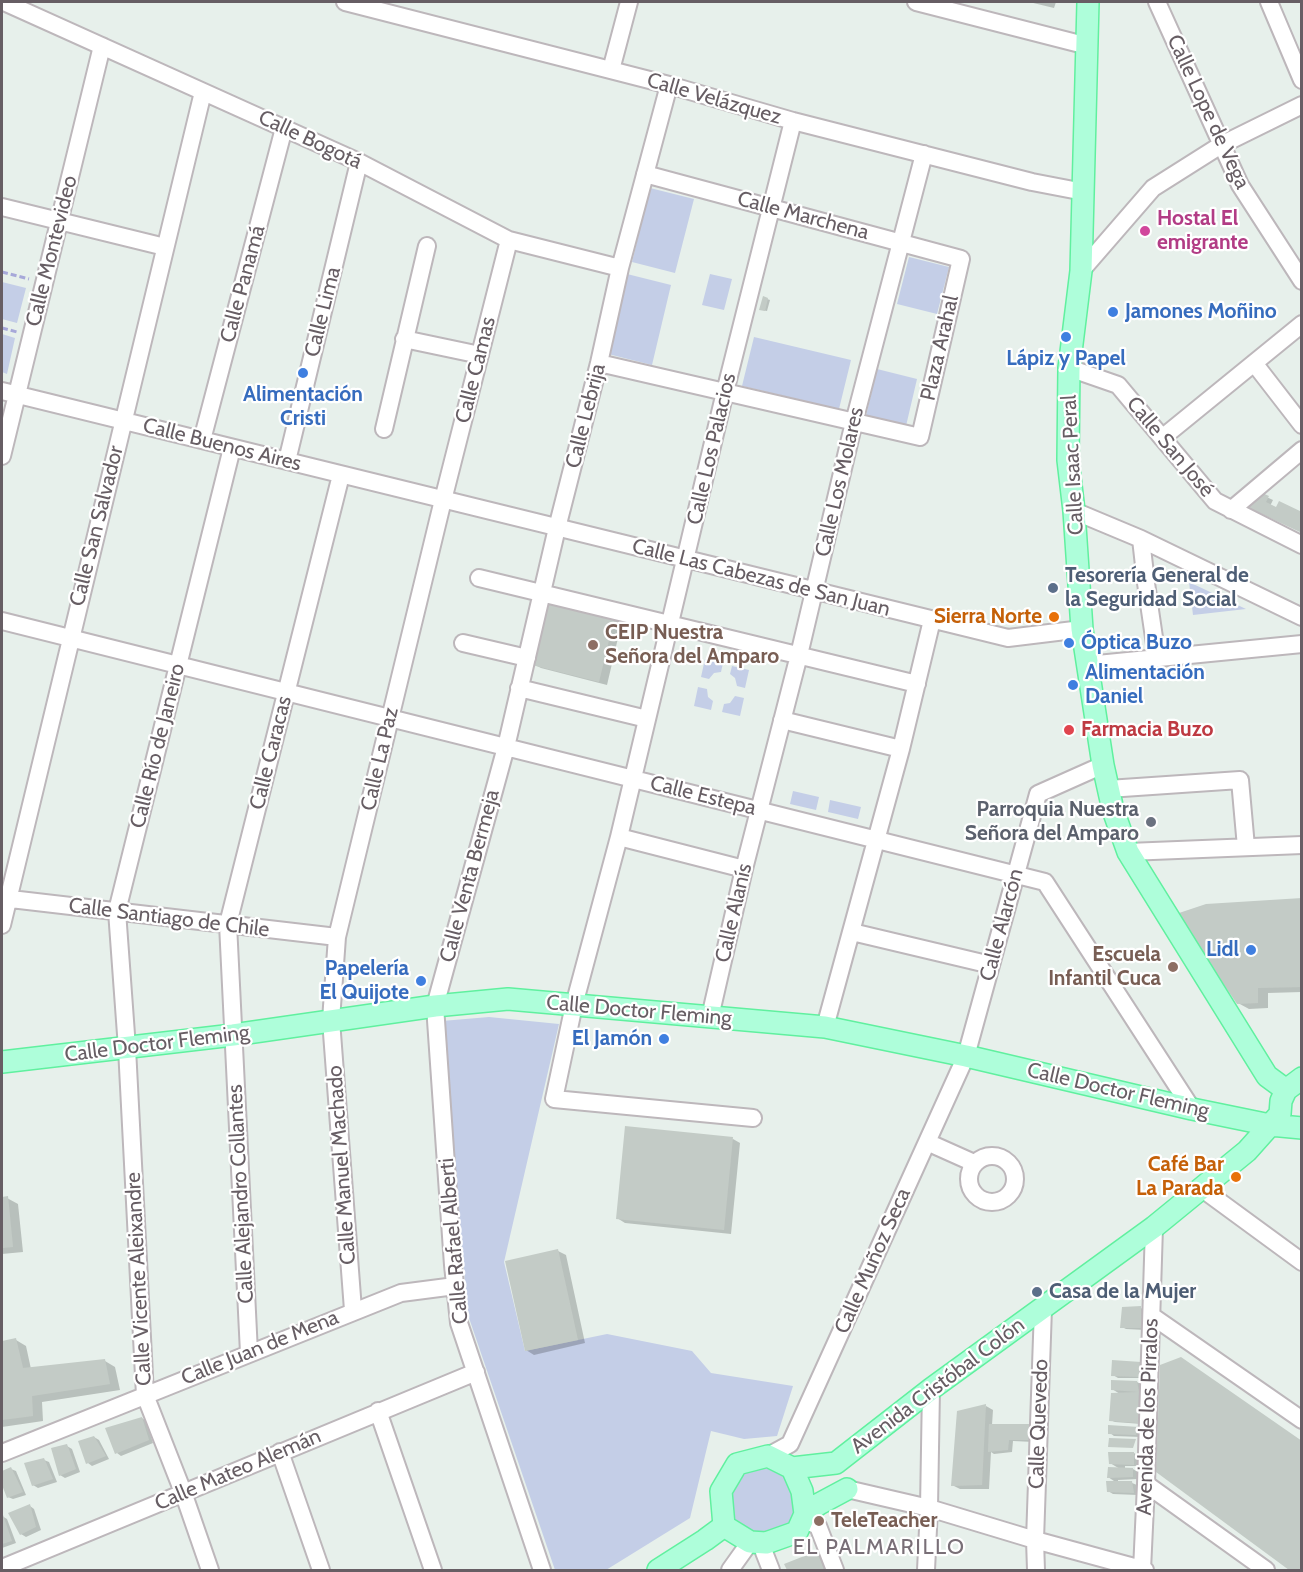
<!DOCTYPE html>
<html>
<head>
<meta charset="utf-8">
<style>
  body { margin:0 }
  #map { position:relative; width:1303px; height:1572px; overflow:hidden; background:#e7f0eb; font-family:Cabin,sans-serif }
  canvas { display:block }
  .frame { position:absolute; inset:0; border:3px solid #675e64; pointer-events:none }
</style>
</head>
<body>
<div id="map">
<canvas width="1303" height="1572"></canvas>
<div class="frame"></div>
</div>
<script>
const ctx = document.querySelector('canvas').getContext('2d');
ctx.lineJoin = 'round';
function fill(path, color) { ctx.fillStyle = color; ctx.fill(path, 'evenodd'); }
function strokePath(path, color, width, dash) { ctx.strokeStyle = color; ctx.lineWidth = width; ctx.lineCap = dash ? 'butt' : 'round'; ctx.setLineDash(dash || []); ctx.stroke(path); }
function drawText(font, color, halo, rows, align = 'center') {
  ctx.font = font + ' Cabin,sans-serif'; ctx.lineWidth = 4.5; ctx.setLineDash([]); ctx.textBaseline = 'middle'; ctx.strokeStyle = halo; ctx.fillStyle = color; for (const [text, x, y, turn = 0] of rows) {
    ctx.save(); ctx.translate(x, y); ctx.rotate((+turn || 0) * Math.PI / 180); ctx.textAlign = isNaN(turn) ? turn : align; if (halo) ctx.strokeText(text, 0, 0); ctx.fillText(text, 0, 0); ctx.restore();
  }
}
fill(new Path2D(`
  M650 188 694 199 675 273 632 262Z
  M909 257 949 267 937 314 897 304Z
  M627 274 671 285 652 365 608 354Z
  M710 274 732 279 724 310 702 305Z
  M2 282 26 288 17 323 2 319Z
  M2 334 15 338 7 374 2 372Z
  M754 337 851 360 839 409 742 386Z
  M877 369 917 379 906 426 866 416Z
  M1189 582 1246 609 1193 615Z
  M705 659 723 663 721 672 714 673 709 679 701 677Z
  M732 666 749 670 745 688 737 686 735 678 730 674Z
  M698 687 707 689 708 697 713 701 711 710 694 706Z
  M735 696 744 698 740 716 722 712 724 704 730 703Z
  M793 791 819 797 816 810 790 804Z
  M830 800 861 807 858 819 828 812Z
  M489 1017 559 1024 504 1262 525 1351 607 1334 692 1351 711 1373 793 1386 777 1436 744 1439 711 1431 690 1518 606 1570H555L468 1315 442 1021Z
  M763 1468C785 1471 797 1484 795 1507 795 1513 794 1520 789 1525 783 1530 765 1534 757 1536 750 1533 741 1530 736 1524 731 1519 731 1514 730 1507 728 1484 741 1471 763 1468Z`), '#c4cee7');
fill(new Path2D(`
  M1029 2H1056L1054 8Z
  M764 298 770 300 767 311 762 310Z
  M1260 494 1273 500 1270 506 1277 509 1302 514 1255 510Z
  M547 601 622 621 607 685 541 668 533 664Z
  M1302 899V992L1268 993V1008L1249 1009 1238 1003Z
  M733 1139 740 1143 731 1234 625 1223 617 1218Z
  M7 1198 18 1204 23 1252 2 1254V1199Z
  M558 1251 566 1255 585 1343 534 1355 526 1350Z
  M1141 1308 1145 1311V1330L1126 1329 1122 1327Z
  M16 1340 26 1346 31 1369 105 1361 115 1367 120 1390 42 1402 43 1421 2 1427V1342Z
  M1140 1364 1145 1367V1378H1118L1113 1375Z
  M1137 1382 1142 1385V1424L1115 1422 1110 1420 1120 1394 1112 1389Z
  M986 1406 993 1410 992 1425 1036 1428 1034 1442 1013 1441 1012 1452 994 1454 991 1452 989 1489H960L952 1485Z
  M142 1418 146 1421 153 1443 121 1456 117 1453Z
  M1138 1428 1143 1431 1141 1437 1114 1436 1110 1433Z
  M94 1437 99 1440 109 1459 92 1466 88 1463Z
  M67 1446 72 1449 80 1472 65 1478 60 1475Z
  M1110 1453H1134L1139 1456 1138 1466H1125V1469H1133L1138 1472V1479L1118 1480V1483H1132L1137 1485 1138 1495 1113 1494 1108 1491 1117 1483 1108 1477 1120 1469 1110 1463Z
  M44 1460 49 1462 57 1482 38 1488 33 1485Z
  M11 1469 16 1471 26 1495 13 1499 8 1497 2 1481V1473Z
  M30 1506 34 1509 41 1530 26 1537 21 1534Z
  M2 1516 7 1519 16 1543 2 1548Z
  M817 1552 825 1557 830 1570H788L786 1565Z`), '#0003');
fill(new Path2D(`
  M763 296 768 298 765 311 759 310Z
  M1260 492 1269 496 1266 502 1276 507 1279 501 1302 512V533L1249 508 1248 502Z
  M546 599 615 615 599 682 532 665Z
  M1302 898V987L1258 988V1003L1237 1004 1176 914 1206 904Z
  M625 1126 733 1137 724 1230 616 1219Z
  M8 1196 13 1247 2 1248V1197Z
  M558 1249 578 1340 525 1351 505 1261Z
  M1141 1306V1328H1120L1122 1307Z
  M16 1338 23 1368 105 1359 110 1384 32 1396 33 1416 2 1420V1341Z
  M1181 1357 1302 1441V1570H1289L1156 1472 1160 1365Z
  M1112 1360 1141 1362V1377L1111 1376Z
  M1111 1380 1137 1381 1139 1392 1111 1390Z
  M1139 1392 1138 1423 1109 1421 1111 1393Z
  M986 1404 982 1485 951 1486 957 1411Z
  M142 1417 149 1440 115 1454 105 1428Z
  M989 1424H1032L1029 1440H1009L1008 1450 988 1452Z
  M1108 1425 1139 1427 1136 1435 1108 1434Z
  M94 1436 106 1456 86 1464 78 1441Z
  M1109 1438 1136 1439 1133 1448 1108 1447Z
  M67 1444 76 1469 59 1476 51 1448Z
  M1108 1452H1134V1465L1109 1464Z
  M44 1458 53 1479 32 1486 24 1463Z
  M11 1467 23 1492 7 1498 2 1485V1471Z
  M1108 1467 1133 1468V1477L1107 1478Z
  M1106 1481H1132L1134 1493 1107 1492Z
  M30 1504 36 1527 20 1535 8 1513Z
  M2 1512 12 1541 2 1544Z
  M817 1551 824 1570H787L784 1564Z`), '#c3cbc6');
const minor = new Path2D(`
  M4 2 359 162 509 240 620 268
  M345 2 669 85 793 121 1032 182 1084 192
  M916 2 1088 46
  M1157 2 1240 185 1302 281
  M1269 2 1302 80
  M611 70 629 2
  M2 207 165 247
  M1081 271 1153 188 1221 145 1302 105
  M404 339 480 355
  M599 363 920 437 961 259 645 174
  M1254 363 1302 425
  M1069 368 1118 385 1215 501 1302 545
  M2 391 1008 638 1082 629
  M384 429 427 246
  M1162 438 1302 324
  M202 440 284 128
  M2 456 102 46
  M287 461 359 162
  M1231 510 1302 450
  M1074 511 1141 539 1302 617
  M1141 539 1146 583 1157 658
  M479 578 917 684
  M2 621 1045 882 1192 1109
  M463 643 527 658
  M1087 665 1302 644
  M519 688 647 719
  M782 720 901 749
  M1108 789 1240 780 1246 847
  M619 837 744 869
  M1128 852 1302 845
  M2 898 337 937
  M2 925 203 92
  M852 932 991 965
  M710 1017 744 869 799 655 854 422 924 154
  M825 1027 901 749 932 620
  M753 1118 554 1099 574 1005 619 837 725 392 793 121
  M927 1142 974 1163
  M969 1179a23 23 0 1 1 46 0a23 23 0 1 1-46 0Z
  M1201 1188 1302 1262
  M353 1310 331 1020 337 937 443 500 509 240
  M1152 1316 1302 1420
  M249 1353 228 924 341 475
  M378 1411 433 1570
  M280 1452 321 1570
  M2 1453 401 1293 455 1286
  M768 1456 790 1444 966 1056 1038 794 1103 765
  M1146 1484 1266 1570
  M847 1489 929 1508 1035 1540 1145 1570
  M804 1520 818 1526 835 1570
  M766 1543 764 1552 771 1570
  M2 1568 476 1372
  M210 1570 183 1492 145 1395 127 1048 117 911 232 448
  M542 1570 459 1323 453 1265 435 1006 506 747 557 528 599 363 620 268 669 85
  M730 1570 750 1542
  M926 1570 929 1508 931 1389
  M1036 1570 1035 1540 1043 1308
  M1142 1570 1146 1484 1154 1227`);
const major = new Path2D(`
  M1088 2 1081 271 1069 368 1068 460 1074 511 1082 629 1103 765 1113 810 1128 852 1267 1076 1286 1090
  M2 1062 233 1035 435 1006 508 999 825 1027 966 1056 1192 1109 1270 1125 1302 1128
  M768 1456 792 1468 802 1491 805 1514 797 1532 766 1543 750 1542 724 1526 721 1491 737 1464Z
  M792 1468 836 1463 931 1389 1154 1227 1247 1151 1280 1114 1281 1101 1286 1090 1302 1078
  M805 1514 819 1504 847 1489
  M658 1570 705 1540 724 1526`);
strokePath(minor, '#bdb7bb', 20);
strokePath(major, '#60f09f', 24);
strokePath(new Path2D(`
  M2 272 29 279
  M2 328 17 332`), '#a7a8d9', 3, [6, 3]);
strokePath(minor, '#fff', 16);
strokePath(major, '#aefeda', 21);
for (const [x, y, r, color] of [
  [1145,231,6,"#d1479c"],
  [1113,312,6,"#3f7fe0"],
  [1066,337,6,"#3f7fe0"],
  [303,373,6,"#3f7fe0"],
  [1053,588,6,"#5c6f8a"],
  [1054,617,6,"#e8710a"],
  [1069,643,6,"#3f7fe0"],
  [593,645,6,"#8d6e63"],
  [1073,685,6,"#3f7fe0"],
  [1069,730,6,"#e0444e"],
  [1151,822,6,"#6b7280"],
  [1251,950,6,"#3f7fe0"],
  [1173,967,6,"#8d6e63"],
  [421,981,6,"#3f7fe0"],
  [664,1039,6,"#3f7fe0"],
  [1236,1177,6,"#e8710a"],
  [1037,1292,6,"#5c6f8a"],
  [819,1521,6,"#8d6e63"]
]) { const dot = new Path2D(); dot.arc(x, y, r, 0, 2 * Math.PI); ctx.fillStyle = color; ctx.fill(dot); strokePath(dot, '#fff', 2); }
drawText('21px', '#675e64', '#fff', [
  ["Calle Velázquez",714,99,16],
  ["Calle Lope de Vega",1208,112,65],
  ["Calle Bogotá",310,140,25],
  ["Calle Marchena",803,216,15],
  ["Calle Montevideo",52,251,-76],
  ["Calle Panamá",243,284,-75],
  ["Calle Lima",323,312,-76],
  ["Plaza Arahal",940,348,-77],
  ["Calle Camas",476,370,-76],
  ["Calle Lebrija",586,416,-76],
  ["Calle Buenos Aires",222,445,14],
  ["Calle San José",1170,447,50],
  ["Calle Los Palacios",712,449,-77],
  ["Calle Isaac Peral",1073,465,-93],
  ["Calle Los Molares",840,482,-77],
  ["Calle San Salvador",97,526,-76],
  ["Calle Las Cabezas de San Juan",761,578,14],
  ["Calle Río de Janeiro",158,746,-76],
  ["Calle Caracas",271,753,-76],
  ["Calle La Paz",380,759,-77],
  ["Calle Estepa",703,796,14],
  ["Calle Venta Bermeja",470,876,-75],
  ["Calle Alanís",734,913,-77],
  ["Calle Santiago de Chile",169,918,7],
  ["Calle Alarcón",1002,925,-75],
  ["Calle Doctor Fleming",639,1011,5],
  ["Calle Doctor Fleming",157,1044,-7],
  ["Calle Doctor Fleming",1118,1091,13],
  ["Calle Manuel Machado",342,1165,-94],
  ["Calle Alejandro Collantes",241,1194,-93],
  ["Calle Rafael Alberti",454,1241,-95],
  ["Calle Muñoz Seca",873,1261,-66],
  ["Calle Vicente Aleixandre",139,1279,-93],
  ["Calle Juan de Mena",260,1348,-22],
  ["Avenida Cristóbal Colón",938,1386,-37],
  ["Avenida de los Pirralos",1148,1417,-88],
  ["Calle Quevedo",1039,1424,-88],
  ["Calle Mateo Alemán",238,1470,-23]
]);
drawText('bold 21px', '#b23c85', '#fff', [
  ["Hostal El",1157,219],
  ["emigrante",1157,243]
], 'left');
drawText('bold 21px', '#366cbe', '#fff', [
  ["Jamones Moñino",1125,312],
  ["Lápiz y Papel",1066,359,"center"],
  ["Alimentación",303,395,"center"],
  ["Cristi",303,419,"center"],
  ["Óptica Buzo",1081,643],
  ["Alimentación",1085,673],
  ["Daniel",1085,697],
  ["Lidl",1239,950,"right"],
  ["Papelería",409,969,"right"],
  ["El Quijote",409,993,"right"],
  ["El Jamón",652,1039,"right"]
], 'left');
drawText('bold 21px', '#4e5e75', '#fff', [
  ["Tesorería General de",1065,576],
  ["la Seguridad Social",1065,600],
  ["Casa de la Mujer",1049,1292]
], 'left');
drawText('bold 21px', '#c56008', '#fff', [
  ["Sierra Norte",1042,617],
  ["Café Bar",1224,1165],
  ["La Parada",1224,1189]
], 'right');
drawText('bold 21px', '#785e54', '#fff', [
  ["CEIP Nuestra",605,633],
  ["Señora del Amparo",605,657],
  ["Escuela",1161,955,"right"],
  ["Infantil Cuca",1161,979,"right"],
  ["TeleTeacher",831,1521]
], 'left');
drawText('bold 21px', '#be3a42', '#fff', [
  ["Farmacia Buzo",1081,730]
], 'left');
drawText('bold 21px', '#5b616d', '#fff', [
  ["Parroquia Nuestra",1139,810],
  ["Señora del Amparo",1139,834]
], 'right');
ctx.letterSpacing = '1.5px';
drawText('22px', '#796f77', '#fff', [
  ["EL PALMARILLO",879,1548]
]);
ctx.letterSpacing = '0px';
</script>
</body>
</html>
